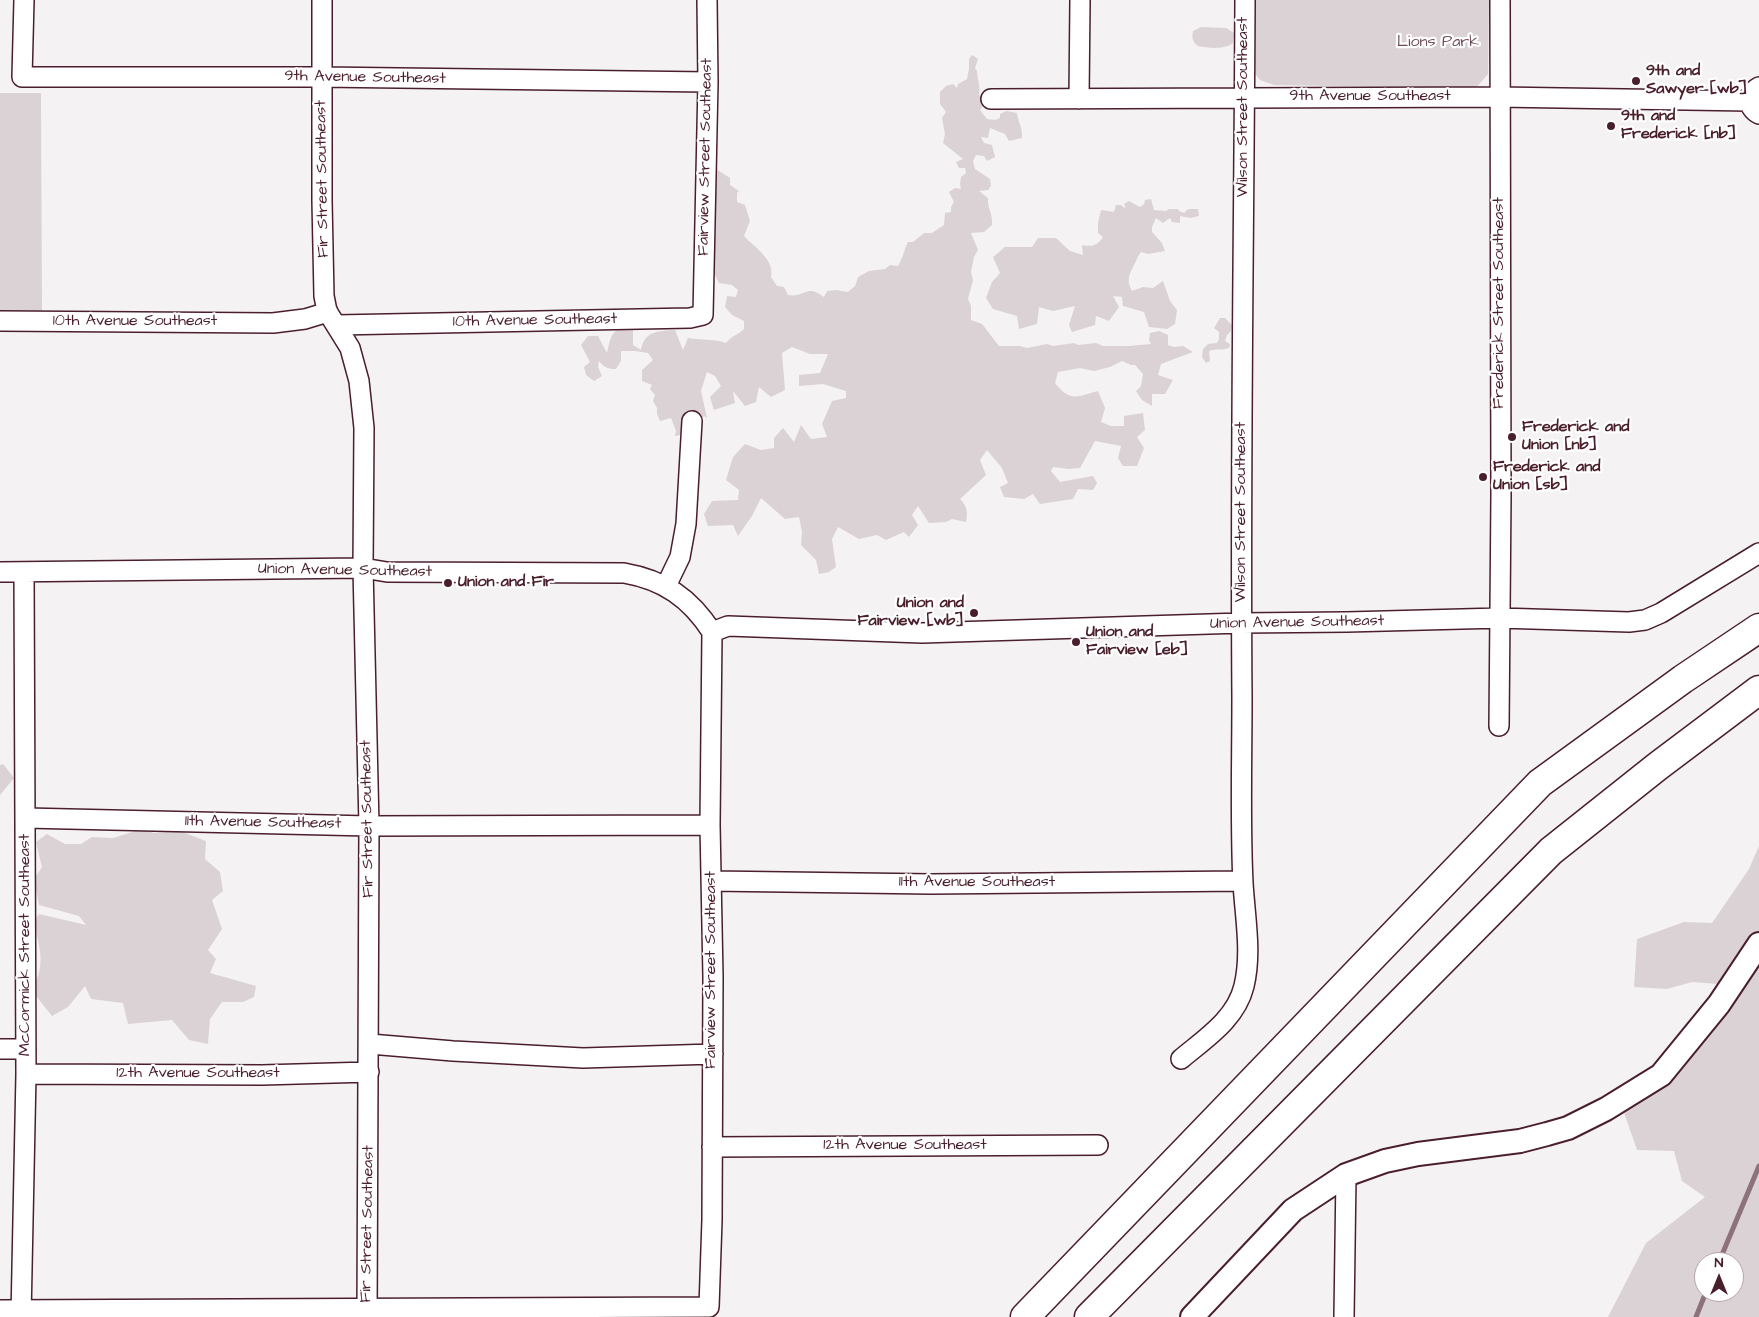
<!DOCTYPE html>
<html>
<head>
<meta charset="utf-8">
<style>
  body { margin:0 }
  #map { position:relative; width:1759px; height:1317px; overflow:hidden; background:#f4f2f2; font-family:"Architects Daughter",sans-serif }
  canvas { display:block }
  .north { position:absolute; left:1694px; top:1252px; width:50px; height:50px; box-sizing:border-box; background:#fff; border:1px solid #b7a5aa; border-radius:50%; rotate:0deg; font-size:14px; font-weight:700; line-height:20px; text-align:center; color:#4a1f2b }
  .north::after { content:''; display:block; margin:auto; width:18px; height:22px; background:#4a1f2b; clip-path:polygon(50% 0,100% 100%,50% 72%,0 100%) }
</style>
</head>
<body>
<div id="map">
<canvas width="1759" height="1317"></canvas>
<div class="north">N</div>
</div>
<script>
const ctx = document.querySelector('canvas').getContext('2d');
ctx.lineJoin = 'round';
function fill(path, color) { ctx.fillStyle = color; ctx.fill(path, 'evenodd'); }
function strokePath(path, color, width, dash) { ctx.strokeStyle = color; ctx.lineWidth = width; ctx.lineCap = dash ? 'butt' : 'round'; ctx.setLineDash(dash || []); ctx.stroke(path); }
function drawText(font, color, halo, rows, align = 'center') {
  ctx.font = font + ' "Architects Daughter",sans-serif'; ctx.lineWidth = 4.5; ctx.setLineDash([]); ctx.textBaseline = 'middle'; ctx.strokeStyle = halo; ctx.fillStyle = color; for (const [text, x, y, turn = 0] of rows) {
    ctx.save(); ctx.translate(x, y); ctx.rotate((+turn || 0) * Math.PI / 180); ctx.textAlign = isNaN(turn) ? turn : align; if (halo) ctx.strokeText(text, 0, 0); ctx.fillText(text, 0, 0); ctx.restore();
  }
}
fill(new Path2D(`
  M1253 0H1489L1488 74 1476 88 1431 87V89H1401L1400 87 1274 85 1260 80 1253 71Z
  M1201 27 1226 28 1234 33 1233 43C1225 50 1207 48 1198 46 1192 42 1192 37 1193 31Z
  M972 55 978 59 975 68 977 71C977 79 981 87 979 95L984 104 980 110 987 119 995 120 1000 118V114L1006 111 1017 113C1018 122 1023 128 1022 138L1009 141 1005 134 990 128 988 138 981 137 984 143 992 145 995 157 987 161 984 156 976 155 973 161 975 169 990 179 991 186 988 190 979 191 988 198C987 208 993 213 992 225L984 232 971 233 978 250 974 257 971 272 973 280 968 299 971 306V320L982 324 999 346H1020L1027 348 1047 344 1053 346 1074 343 1078 345 1096 343 1103 346H1129L1151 344 1149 340 1150 333 1159 331 1168 335V345L1174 347 1183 346 1193 352 1161 364 1158 375 1173 380 1165 394H1152V406L1142 400 1136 391 1141 386 1143 374 1135 365H1131L1122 361 1110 367 1094 371 1080 368 1058 372 1055 383C1070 402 1076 397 1098 391L1105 408 1101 422 1111 426H1124V416L1143 413 1145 430 1137 437 1144 448 1137 466H1123L1118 458 1121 446 1095 441 1080 468 1069 469 1053 467 1051 471 1060 482 1093 476 1097 483 1093 490 1078 489 1073 499 1040 504 1033 494 1024 499 1004 497 1000 487 1008 483 1002 468 987 450 980 460 986 475 960 499C967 506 968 512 966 522L952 519 946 522 929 523 918 506 912 515 918 525 909 537 904 532 886 540 877 535 859 539 838 527 832 539 836 567 829 572 819 574 816 560 801 545 802 532 799 517 785 519 761 498 752 516 738 536 733 525 708 526 704 514 712 501 738 500 739 490 726 480 733 457 745 444 761 450 774 448V438L783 428 794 442 801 425 811 439 827 437 822 424 832 401 846 398V391L823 384 799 386V375L820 373 828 354H810L792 347 782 353 785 390 771 397 759 387 756 402 745 406 733 391 735 403 714 410 710 397 721 386 715 376 707 372 701 391 707 418 704 416 681 435 675 436 676 431 671 418 660 421 657 414V408L653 401 655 395 650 389 652 385 642 381V370L653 360 648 353 635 351H621V361L616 369C607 369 604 367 599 361L598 367 602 376 594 381 586 375 584 367 590 362 581 345 588 336H598L607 353C611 335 612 327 633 326V345L641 350C644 331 658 331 675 330L683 350 688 338C699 340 716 339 726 343 731 336 738 335 744 329V321L732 315 725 307 727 296 736 297 738 290 732 285 719 283 702 250 716 235 709 228 710 221 715 217 714 210 710 197 716 191 712 173 716 169 730 178V185L739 191 737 193V202L745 205 750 221 744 236C754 247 775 259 771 277L777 286 784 287 788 295C805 298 806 283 824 297L827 291 836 290 848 292 855 286 858 277 869 271 885 269 890 265 898 266C903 258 904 250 908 242H913L924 233H932L944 225 945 213 951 212V207L954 202 949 192 955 188 961 189 960 184 961 177 966 173 965 168H959L956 162 963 159 943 143 945 134 942 118 946 112 940 104V92L946 86 953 84 957 88 958 84 967 79 969 69V59Z
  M0 93H41L42 313 0 312Z
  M1151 199 1154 210 1166 211 1169 209H1178L1179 211 1184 213 1188 209H1198L1199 216 1191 218 1180 216V223L1172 222 1170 218 1163 223 1156 218 1152 227V232L1162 243 1165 251 1148 254 1141 252C1136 259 1136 262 1133 267 1128 277 1127 281 1132 291L1143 287 1153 288 1163 281 1170 301 1177 310 1175 324 1167 329 1149 327 1144 312 1123 306 1122 297 1113 296 1119 307 1109 321 1096 316 1095 325 1072 332 1069 325 1075 306 1053 311 1039 307 1037 324 1019 329 1017 316 993 309 986 298 992 282 1000 273 993 257 1005 247H1032L1038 238H1056L1070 251 1083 255 1082 245C1092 247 1097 246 1103 237L1098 233V223L1101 210 1114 212 1116 205H1121L1126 209 1124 204 1129 201 1140 207 1144 204 1145 200Z
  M1220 318H1225L1232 325 1231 331 1227 335 1225 341 1230 344 1229 348C1222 351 1216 348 1209 351L1210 361 1206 363 1202 357 1203 349 1208 344 1217 343 1219 339V332L1214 328Z
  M3 764 14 778 0 795V765Z
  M142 829 154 833 180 831 206 841 205 859 220 872 223 891 212 900 222 929 208 950 216 959 210 973 256 986 254 997 243 1002H222L210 1019 208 1044 189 1040 172 1020 128 1024 123 1003 91 999 85 986 68 1007 52 1016 32 991C46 962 40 952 34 921L39 914 86 925 79 916 39 905 34 879 42 867 36 842 47 834 65 844H81L92 837 113 838Z
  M1759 846V1317H1608L1646 1243 1705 1197 1682 1181 1674 1151 1637 1150 1620 1101 1661 1075 1731 985 1692 982 1667 989 1634 987 1637 939 1684 922 1712 923 1749 869ZM1704 1262H1734V1292H1704Z`), '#dbd2d5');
strokePath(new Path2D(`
  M1719 1262 1759 1166
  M1696 1317 1706 1292`), '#8d727a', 5);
const minor = new Path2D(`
  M24 0 22 77H322L708 82
  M322 0V201L324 296 327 311 350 348 359 381 364 428 363 568 369 826 367 1317
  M1759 87C1747 94 1747 108 1759 114
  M991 99 1499 97 1749 101
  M1079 99 1080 0
  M0 321 273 323 305 319 328 312
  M337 325 690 318 703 315 708 82 707 0
  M0 572 363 568 387 572 624 573C664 580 690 598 712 632
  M666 586 680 557 686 524 692 421
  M712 632 728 626 922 633 1241 623 1347 622 1500 618 1629 622 1645 620 1661 613 1759 553
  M1499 726 1501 495 1500 0
  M26 818 369 826 710 825
  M712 881 931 884 1243 881
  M370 1044 453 1051 583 1058 713 1054
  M0 1049H26
  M1181 1059C1206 1038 1236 1019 1244 986 1252 953 1245 917 1243 883 1240 822 1242 759 1242 698 1240 465 1244 233 1245 0
  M26 1074 262 1075 369 1072
  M712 1147 1098 1145
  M0 1310 709 1307 712 1220 713 977 710 825 712 632
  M21 1317 26 1074 24 573
  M1344 1317 1346 1175`);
const tertiary = new Path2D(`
  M1192 1317 1293 1210 1346 1175 1385 1161 1418 1154 1520 1141 1547 1134 1568 1128 1606 1109 1661 1075 1719 1004 1759 944`);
const motorway = new Path2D(`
  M1025 1317 1540 783 1683 679 1759 628
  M1089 1317 1551 851 1658 766 1759 690`);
strokePath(minor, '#4a1f2b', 22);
strokePath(tertiary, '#4a1f2b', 26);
strokePath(motorway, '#4a1f2b', 31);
strokePath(minor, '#fff', 19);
strokePath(tertiary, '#fff', 22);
strokePath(motorway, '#fff', 28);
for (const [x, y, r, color] of [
  [1636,81,5,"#4a1f2b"],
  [1611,126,5,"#4a1f2b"],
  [1512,437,5,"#4a1f2b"],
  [1483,477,5,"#4a1f2b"],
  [448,583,5,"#4a1f2b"],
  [974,613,5,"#4a1f2b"],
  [1076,642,5,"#4a1f2b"]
]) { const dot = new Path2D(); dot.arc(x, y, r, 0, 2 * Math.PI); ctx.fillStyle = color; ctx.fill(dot); strokePath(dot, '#fff', 2); }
drawText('16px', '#6e4c56', '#fff', [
  ["Lions Park",1438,43]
]);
drawText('bold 16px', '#4a1f2b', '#fff', [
  ["9th and",1646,72],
  ["Sawyer [wb]",1646,90],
  ["9th and",1621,117],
  ["Frederick [nb]",1621,135],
  ["Frederick and",1522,428],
  ["Union [nb]",1522,446],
  ["Frederick and",1493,468],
  ["Union [sb]",1493,486],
  ["Union and Fir",458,583],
  ["Union and",964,604,"right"],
  ["Fairview [wb]",964,622,"right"],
  ["Union and",1086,633],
  ["Fairview [eb]",1086,651]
], 'left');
drawText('16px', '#4a1f2b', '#fff', [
  ["9th Avenue Southeast",365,78,1],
  ["9th Avenue Southeast",1370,97],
  ["Wilson Street Southeast",1244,107,-90],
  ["Fairview Street Southeast",706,157,-89],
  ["Fir Street Southeast",323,179,-91],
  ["Frederick Street Southeast",1500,303,-90],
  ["10th Avenue Southeast",535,321,-1],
  ["10th Avenue Southeast",135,322],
  ["Wilson Street Southeast",1242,512,-90],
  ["Union Avenue Southeast",345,571,1],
  ["Union Avenue Southeast",1297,623,-1],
  ["Fir Street Southeast",368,819,-91],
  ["11th Avenue Southeast",263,823,1],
  ["11th Avenue Southeast",977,883],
  ["McCormick Street Southeast",26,945,-90],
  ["Fairview Street Southeast",712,970,-90],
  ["12th Avenue Southeast",198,1074],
  ["12th Avenue Southeast",905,1146],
  ["Fir Street Southeast",368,1224,-89]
]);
</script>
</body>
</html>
